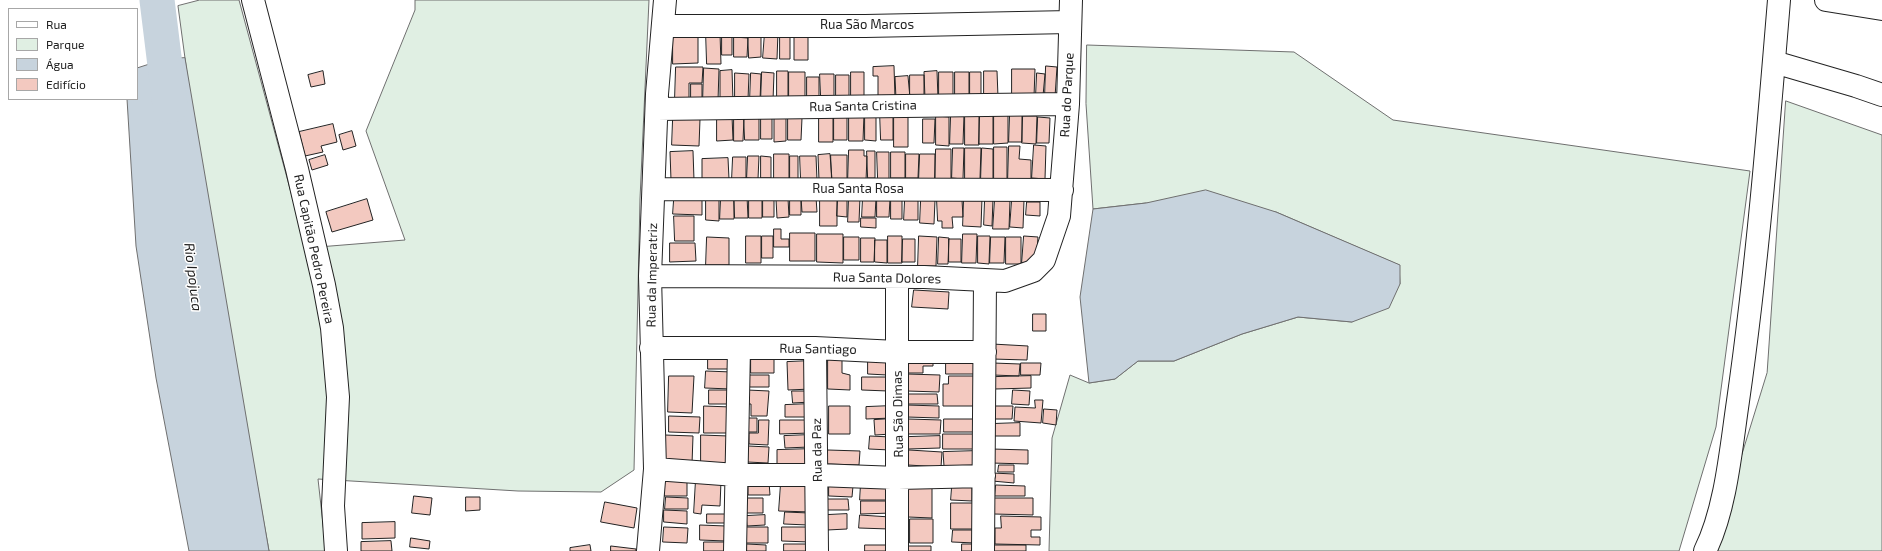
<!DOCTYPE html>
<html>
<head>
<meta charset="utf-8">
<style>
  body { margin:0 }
  #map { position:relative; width:1882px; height:551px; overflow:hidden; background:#fff; font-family:"Exo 2",sans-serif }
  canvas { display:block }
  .legend { position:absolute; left:8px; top:8px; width:130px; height:92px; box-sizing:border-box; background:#fff; border:1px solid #a7a7a7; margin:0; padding:5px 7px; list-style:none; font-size:12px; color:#222 }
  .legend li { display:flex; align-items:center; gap:8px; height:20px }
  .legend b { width:20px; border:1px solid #a7a7a7 }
</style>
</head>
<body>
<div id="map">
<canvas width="1882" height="551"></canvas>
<ul class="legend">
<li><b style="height:5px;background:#fff"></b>Rua</li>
<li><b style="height:11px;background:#e0efe3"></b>Parque</li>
<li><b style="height:11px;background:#c7d3dd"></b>Água</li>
<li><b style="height:11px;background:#f3c9c0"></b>Edifício</li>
</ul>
</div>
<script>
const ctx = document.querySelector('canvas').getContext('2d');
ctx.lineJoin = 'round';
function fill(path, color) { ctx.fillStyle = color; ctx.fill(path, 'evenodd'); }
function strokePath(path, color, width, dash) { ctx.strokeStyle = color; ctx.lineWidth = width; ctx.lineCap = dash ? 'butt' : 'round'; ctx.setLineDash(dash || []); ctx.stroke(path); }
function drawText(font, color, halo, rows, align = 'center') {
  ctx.font = font + ' "Exo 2",sans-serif'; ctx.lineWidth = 3; ctx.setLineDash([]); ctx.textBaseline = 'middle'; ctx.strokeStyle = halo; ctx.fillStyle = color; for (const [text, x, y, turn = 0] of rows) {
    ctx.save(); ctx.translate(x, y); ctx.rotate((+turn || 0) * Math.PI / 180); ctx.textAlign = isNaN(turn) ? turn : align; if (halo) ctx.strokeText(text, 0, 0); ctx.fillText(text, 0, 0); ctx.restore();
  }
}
const green = new Path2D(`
  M200 0H239L306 248 405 240 366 131 415 10V0H649L640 199 634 470 601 492 518 491 318 479 326 551H269L198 155 178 6Z
  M1087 45 1294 52 1393 120 1750 171 1716 427 1679 551H1049L1052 438 1070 375 1089 383 1115 379 1138 361H1174L1242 334 1298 317 1352 322 1400 284 1399 265 1276 212 1146 203 1093 209 1086 104Z
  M1786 101 1882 135V551H1712L1767 373Z`);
fill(green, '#e0efe3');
strokePath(green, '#6f6f6f', 1);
const water = new Path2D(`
  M185 58 269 551H189L156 378 136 246 127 99H137V68L165 59Z
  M1206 190 1276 212 1400 265V284L1389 308 1352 322 1298 317 1242 334 1174 361H1138L1115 379 1089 383 1080 297 1093 209 1146 203Z`);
fill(water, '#c7d3dd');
strokePath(water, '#6f6f6f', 1);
strokePath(new Path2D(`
  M157 0 170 106`), '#c7d3dd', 35);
const building = new Path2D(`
  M765 32H778L777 59 763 58Z
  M706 33H720L721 64H707Z
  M748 33H761V57L749 58Z
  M673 34H698V63L673 64Z
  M780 34H790V59H780Z
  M722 35H732V55H722Z
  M808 35V60H794V36Z
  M734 37 748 38 747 57H734Z
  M894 66 895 98 878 99V76H873V67Z
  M1046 66 1057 67 1055 97 1045 96Z
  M676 67H703L702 83H689V99L675 98Z
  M704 68 719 69 718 101H703Z
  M1012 69H1035L1034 97H1012Z
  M732 70 733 101H720V71Z
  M323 71 325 84 311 87 308 75Z
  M777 71H788V101H777Z
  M937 71 938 99H925L924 72Z
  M984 71H997L998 97H984Z
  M762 72 774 73 773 101H761Z
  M789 72H805V100H789Z
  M851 72H864V98H851Z
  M939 72H953V98H939Z
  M955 72H969V99H955Z
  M970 72H981V98H970Z
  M735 73 749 74 748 100H735Z
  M751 73 761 74 760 101 750 100Z
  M1037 73 1045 74 1043 96 1036 95Z
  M820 74H834V96L821 97Z
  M836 75H849V97H836Z
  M910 75H924V100H910Z
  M908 76 910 98 896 99 895 77Z
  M807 77H819V98H807Z
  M691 84H702V100H691Z
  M849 113 864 114 863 141H849Z
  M880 113 893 114V140H881Z
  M994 113H1008V143L994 144Z
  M819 114 833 115V142H819Z
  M834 114H847V140H834Z
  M865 114H876V141L865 140Z
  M980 114H993V144H979Z
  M1010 114H1022V142H1009Z
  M951 115H964L963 144H950Z
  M717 116H732L733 140 717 141Z
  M786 116V141L774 142V117Z
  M936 116 949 117V146L936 145Z
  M965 116H979V145H965Z
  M1023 116H1037L1036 144 1022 143Z
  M744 117H759V140H745Z
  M788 117 802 118 801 140H788Z
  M894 117H908V147H894Z
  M1038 117 1050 118 1049 143H1037Z
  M734 118H744L743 141H734Z
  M761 118H772V139H761Z
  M673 119H700L699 146 672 145Z
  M923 119H935L934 143H923Z
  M333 124 337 142 321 146 323 152 305 156 299 132Z
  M352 131 356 146 343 150 339 135Z
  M1034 145 1046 146 1045 179 1032 178Z
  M1009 146H1020L1019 159 1031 160V180H1008Z
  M994 147H1007V179H994Z
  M953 148H964L963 179 952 178Z
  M965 148H981L980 179H965Z
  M982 148 993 149V179H981Z
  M936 149H951V179H935Z
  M849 150H864V156H867L866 181H848Z
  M693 151 694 180H671L670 152Z
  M867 151H875V178H868Z
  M877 152H889V179H878Z
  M891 152H905V178H891Z
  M774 154H789V181H774Z
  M830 154 832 180H819L818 155Z
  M906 154H919L918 178H906Z
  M920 154H935V180L919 179Z
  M325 155 328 165 312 170 309 160Z
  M831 155H847V179L832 180Z
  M748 156H759L758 179 747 178Z
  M761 156 771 157V178H761Z
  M790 156H798V180H790Z
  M800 156H816L817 180H801Z
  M733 157H746V178L732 179Z
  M728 158 729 179H702V159Z
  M706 196H719V221L706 220Z
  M734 196H747L748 218H735Z
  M763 196H774V217H763Z
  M816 197 817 212H802L801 198Z
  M849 197H860L859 222H848Z
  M863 197 876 198 875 217H862Z
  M721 198 734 199V219H720Z
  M749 198H762V218H749Z
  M788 198 789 217 777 218 776 199Z
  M891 198 902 199V219H891Z
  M964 198H982L981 227 963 226Z
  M367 199 373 220 332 232 326 212Z
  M790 199H801V215H790Z
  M820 199H837V226H820Z
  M838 199 847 200V217L837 216Z
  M877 199H890L889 217H877Z
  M985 199H993L992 226 984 225Z
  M995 199 1010 200 1009 229H993Z
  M674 200H702V215L673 214Z
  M905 200H918V220H904Z
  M921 200H935L934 224 920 223Z
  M937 200H962L963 217H952L953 228H942V221H938Z
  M1012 200H1024L1023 228 1010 227Z
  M1027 202H1040V216L1026 215Z
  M674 216H694V241H675Z
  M861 218H876V228L861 227Z
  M774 229H781V239H789V247H774Z
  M790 233H815V261H790Z
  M817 234H843V263L817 262Z
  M963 234H977L976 263H962Z
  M746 236H761V263H746Z
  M762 236H773V258H762Z
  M888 236H902V263H888Z
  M919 236 937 237 936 266H918Z
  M978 236H990L989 264 978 263Z
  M1024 236 1038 237 1036 264 1022 263Z
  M707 237 729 238V265H706Z
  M844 237H859V260H844Z
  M939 237 949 238 948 264H938Z
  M991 237H1005L1004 263H990Z
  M1006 237H1021V264H1006Z
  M861 238H875L874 262H861Z
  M903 239H915V262H902Z
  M949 239H961V262H949Z
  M875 240H887V263L875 262Z
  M670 243H695L696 261 670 262Z
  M914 290 949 292 948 309 912 307Z
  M1033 314H1046V331H1033Z
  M992 344 1028 346 1027 360 992 359Z
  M708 355H731V369H708Z
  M933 357V366H923V373H908V358Z
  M751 359H774V373H751Z
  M828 359H842V373L850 375V390L828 389Z
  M810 361 811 389 788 390 787 362Z
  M868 361 888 362 887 375 868 374Z
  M946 361H976L975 374H946Z
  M993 363 1020 364 1019 376 993 375Z
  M1021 363H1041L1040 375H1021Z
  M706 371 732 372 731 389 705 388Z
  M907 374 940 375 939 392 907 391Z
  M750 375H769V387H750Z
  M669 376H694L692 413 668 412Z
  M949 376H977V406H943V384H948Z
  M1031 376V388L995 389V377Z
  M862 377H888V391L862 390Z
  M709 390H731V404H709Z
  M747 390 769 391 767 416H751V404H746Z
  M1013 390 1030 391 1029 405 1012 404Z
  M792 391H810L811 402 793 403Z
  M907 394H937L938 404H907Z
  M1035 400H1043L1041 423 1014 421 1015 407 1035 408Z
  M810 404V417H785V405Z
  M907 405 939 406V418L907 417Z
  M704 406 731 407V433H704Z
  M829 406H850V434H829Z
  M891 406 892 418 866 419V407Z
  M993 406H1013L1012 419H993Z
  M1044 409 1057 410 1056 425 1043 423Z
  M669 416 700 417 699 433 669 432Z
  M746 418H757V432H746Z
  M891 419 892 434 875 435 874 420Z
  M908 419 941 420 940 434H908Z
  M944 419H976V432H944Z
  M759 420H769L768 445 749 444V433H758Z
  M780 420H810V433L780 434Z
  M1020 423V436H992L991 424Z
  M943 434H977V449H943Z
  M665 435 693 436 692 464 664 463Z
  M701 435 729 436 728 463H701Z
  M809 435V447L785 448 784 436Z
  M870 436 891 437 890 450 869 449Z
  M940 436V448L908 449V437Z
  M748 446 769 447 768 463 747 462Z
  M811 449V466H777V450Z
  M992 449 1028 450V464L991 463Z
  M828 450 860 451 859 465 827 464Z
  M909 450 942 452 941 467 908 465Z
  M976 451V465L944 466 943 452Z
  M999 465H1014V472H998Z
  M992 473 1014 474V483L992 481Z
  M696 479 721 481 720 506 702 505 701 514 694 513Z
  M687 480V496H664V481Z
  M769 482 770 495H748V483Z
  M781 483 812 484 811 512 779 511Z
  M861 483H891V500H860Z
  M829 485 853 486 852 497 829 496Z
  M996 485 1025 486V496H995Z
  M908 486H932V518L908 517Z
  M952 487H972V501L951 500Z
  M414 496 432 498 430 515 412 513Z
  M466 497H480V510L466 511Z
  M666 497 688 498V509H665Z
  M742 498H763V513H742Z
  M994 498H1033V515L994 514Z
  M824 499H848L849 510H825Z
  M861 501H892V513L861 514Z
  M605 502 637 508 634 528 601 522Z
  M951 503H978L977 529H951Z
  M664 510 687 511V524L664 522Z
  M785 512 809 513 808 525 784 524Z
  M707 514H725V523H707Z
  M847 514V529L827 530V515Z
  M765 515V525L747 526 746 516Z
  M860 515 890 517 889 529 859 528Z
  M1001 516 1041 517V530H1031V537H1040V545L995 544V528H1001Z
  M910 519H933V543H910Z
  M395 522V538L362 539V523Z
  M700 525 726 526V541L700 540Z
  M664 527 688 528 687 543 663 542Z
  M745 527H768V543H745Z
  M782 527H809V542L782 541Z
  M953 530H976L975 543 952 542Z
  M411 538 430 541 429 549 410 547Z
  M391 541 392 551H361V542Z
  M704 542H727V551H704Z
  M747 544 766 545V551H747Z
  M784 544H810V551H784Z
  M962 544H977V551H962Z
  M590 545 591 551H570V548Z
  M865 545H891L890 551H865Z
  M994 545H1026V551H994Z
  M611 546 636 549V551H611Z
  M908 546H931V551H908Z`);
fill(building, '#f3c9c0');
strokePath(building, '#222', 1);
const minor = new Path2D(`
  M253 0 297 169 324 285 332 328 338 397 333 506 336 551
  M1826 0 1882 9
  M663 26H865L1070 22
  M1774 62 1856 86 1882 95
  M657 109 1068 104
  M654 189 1062 190
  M650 276 924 277 1005 281 1033 271 1044 260 1059 216 1068 104 1071 0
  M651 348H815L897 352H985
  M815 348 817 551
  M655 469 736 475H817L898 478 984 476
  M648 551 655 469 650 276 657 94 665 0
  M735 551 739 348
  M897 551V277
  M983 551 985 280
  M1705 551C1726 509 1731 448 1738 401 1757 268 1768 134 1779 0`);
strokePath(minor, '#222', 24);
strokePath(minor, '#fff', 22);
drawText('13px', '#222', '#fff', [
  ["Rua São Marcos",867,25],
  ["Rua do Parque",1067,95,-87],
  ["Rua Santa Cristina",863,106,-1],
  ["Rua Santa Rosa",858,189],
  ["Rua Capitão Pedro Pereira",314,249,78],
  ["Rua da Imperatriz",652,275,-89],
  ["Rua Santa Dolores",887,278,1],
  ["Rua Santiago",818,349,1],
  ["Rua São Dimas",898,414,-91],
  ["Rua da Paz",817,450,-91]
]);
drawText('italic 14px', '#222', '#fff', [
  ["Rio Ipojuca",193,277,83]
]);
</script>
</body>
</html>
